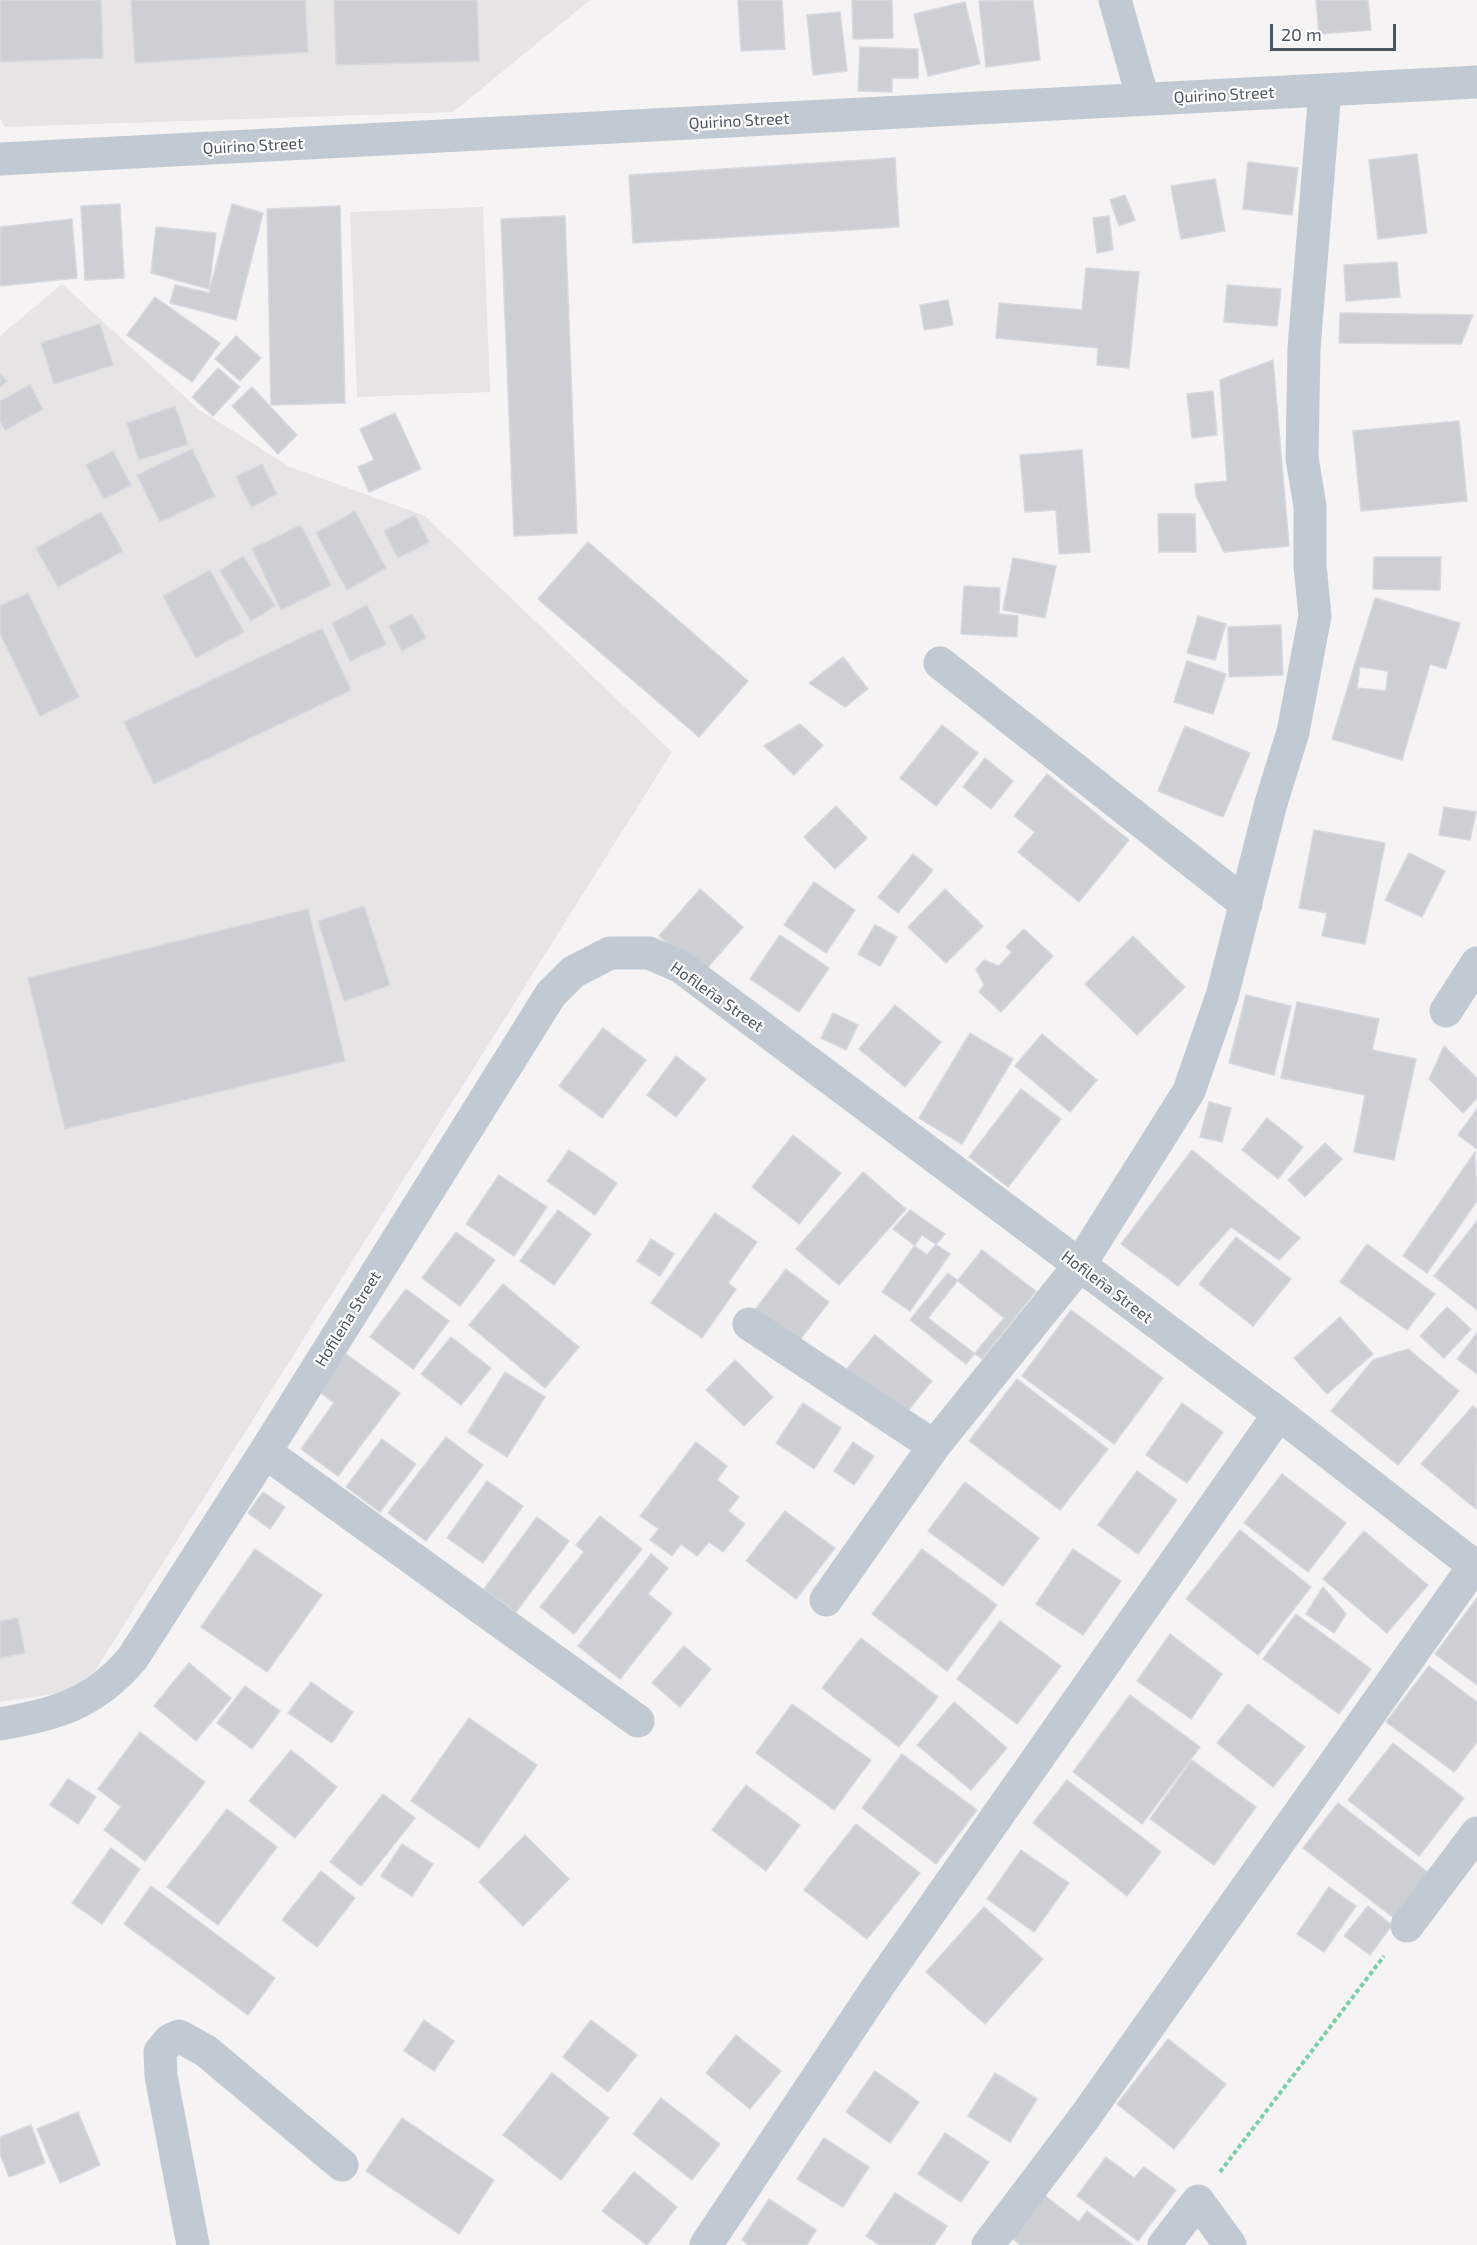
<!DOCTYPE html>
<html>
<head>
<meta charset="utf-8">
<style>
  body { margin:0 }
  #map { position:relative; width:1477px; height:2245px; overflow:hidden; background:#f5f3f3; font-family:"Exo 2",sans-serif }
  canvas { display:block }
  .scale { position:absolute; left:1270px; top:24px; width:126px; height:27px; box-sizing:border-box; border:3px solid #4a5661; border-top:0; padding-left:8px; font-size:18px; line-height:21px; white-space:nowrap; color:#4a5661; -webkit-text-stroke:4px #fff; paint-order:stroke }
</style>
</head>
<body>
<div id="map">
<canvas width="1477" height="2245"></canvas>
<div class="scale">20 m</div>
</div>
<script>
const ctx = document.querySelector('canvas').getContext('2d');
ctx.lineJoin = 'round';
function fill(path, color) { ctx.fillStyle = color; ctx.fill(path, 'evenodd'); }
function strokePath(path, color, width, dash) { ctx.strokeStyle = color; ctx.lineWidth = width; ctx.lineCap = dash ? 'butt' : 'round'; ctx.setLineDash(dash || []); ctx.stroke(path); }
function drawText(font, color, halo, rows, align = 'center') {
  ctx.font = font + ' "Exo 2",sans-serif'; ctx.lineWidth = 4.5; ctx.setLineDash([]); ctx.textBaseline = 'middle'; ctx.strokeStyle = halo; ctx.fillStyle = color; for (const [text, x, y, turn = 0] of rows) {
    ctx.save(); ctx.translate(x, y); ctx.rotate((+turn || 0) * Math.PI / 180); ctx.textAlign = isNaN(turn) ? turn : align; if (halo) ctx.strokeText(text, 0, 0); ctx.fillText(text, 0, 0); ctx.restore();
  }
}
fill(new Path2D(`
  M0 0H590L453 112 5 127 0 119Z
  M483 207 490 392 357 397 350 212Z
  M62 284 198 409 290 467 425 516 672 752 95 1671 68 1692 0 1702V336Z`), '#e6e4e5');
const building = new Path2D(`
  M0 0H101L103 58 0 62Z
  M131 0H305L308 52 135 63Z
  M334 0H477L479 61 336 65Z
  M738 0H782L785 49 741 51Z
  M852 0H892L893 38 853 39Z
  M1033 0 1040 60 986 67 979 1Z
  M1316 0H1368L1371 30 1319 34Z
  M965 2 980 64 928 76 914 14Z
  M840 12 847 71 813 75 807 15Z
  M860 47 918 49V78H892V92L858 91Z
  M1417 154 1427 233 1378 239 1369 160Z
  M895 158 899 227 633 243 629 175Z
  M1248 162 1298 168 1292 215 1243 209Z
  M1215 179 1225 231 1181 239 1171 186Z
  M1125 195 1135 220 1119 226 1110 200Z
  M120 204 124 278 85 280 81 206Z
  M232 204 263 213 236 320 170 303 175 285 209 293Z
  M340 206 345 403 271 405 267 209Z
  M565 216 577 533 514 536 501 219Z
  M1109 216 1113 250 1097 253 1093 218Z
  M72 219 77 278 0 286V227Z
  M156 227 216 233 209 289 151 273Z
  M1397 262 1400 297 1346 301 1344 265Z
  M1086 268 1139 272 1129 368 1097 365 1098 348 996 338 999 303 1082 310Z
  M1227 285 1281 289 1277 326 1224 322Z
  M155 297 220 343 192 382 127 335Z
  M948 300 953 325 924 330 920 305Z
  M1340 313 1473 315 1461 344 1339 343Z
  M100 324 113 365 54 384 41 343Z
  M236 336 261 358 240 381 215 359Z
  M1273 360 1289 546 1224 552 1196 496 1195 484 1227 481 1220 380Z
  M218 368 240 387 213 416 192 397Z
  M0 374 7 381 0 387Z
  M30 385 43 409 5 430 0 421V401Z
  M252 387 297 435 278 454 232 406Z
  M1213 391 1217 435 1192 438 1187 394Z
  M175 406 188 444 139 460 127 423Z
  M395 413 421 469 369 492 358 467 374 460 360 429Z
  M1459 421 1467 501 1361 511 1353 431Z
  M192 449 215 496 160 522 137 475Z
  M1082 450 1090 552 1059 554 1056 510 1025 512 1020 455Z
  M113 451 131 485 104 499 86 465Z
  M262 464 277 494 251 507 236 477Z
  M355 511 386 568 347 590 316 533Z
  M101 512 123 551 58 587 36 548Z
  M1158 514H1195L1196 552H1159Z
  M415 515 429 542 398 558 384 531Z
  M301 525 331 585 281 610 252 549Z
  M588 542 748 681 699 737 538 599Z
  M243 556 275 606 251 621 220 571Z
  M1374 557H1441L1440 590 1373 589Z
  M1013 558 1056 566 1045 618 1003 610Z
  M210 570 244 632 196 658 163 596Z
  M964 586 1000 588 999 614 1018 616 1017 637 961 634Z
  M28 593 79 697 40 716 0 633V606Z
  M1375 598 1460 623 1446 669 1430 664 1402 760 1332 739Z
  M367 605 386 644 350 661 332 623Z
  M412 614 426 638 402 651 389 626Z
  M1198 616 1226 624 1215 660 1187 653Z
  M1281 625 1283 675 1229 677 1228 627Z
  M322 628 351 690 154 784 124 722Z
  M843 657 868 689 845 707 809 683Z
  M1187 661 1226 674 1213 714 1174 702Z
  M1360 667 1388 671 1386 691 1357 688Z
  M800 724 823 745 794 775 764 746Z
  M942 725 978 753 936 806 900 778Z
  M1185 726 1250 753 1223 817 1158 791Z
  M985 758 1013 781 991 809 963 787Z
  M1047 774 1129 840 1079 902 1018 852 1035 832 1014 816Z
  M836 806 867 838 835 869 804 837Z
  M1444 807 1476 812 1470 840 1439 835Z
  M1314 830 1385 843 1365 944 1322 936 1327 913 1299 908Z
  M1409 853 1445 871 1422 917 1385 900Z
  M913 854 933 870 898 913 878 897Z
  M814 882 855 910 826 953 784 925Z
  M700 889 743 927 702 974 659 936Z
  M945 889 983 926 946 963 908 927Z
  M364 906 390 985 344 1001 318 921Z
  M308 909 345 1061 65 1129 28 978Z
  M875 925 897 937 880 966 858 954Z
  M1024 929 1053 956 1001 1012 979 992 984 985 976 969 984 960 999 966 1012 952 1006 947Z
  M780 935 829 968 799 1012 750 979Z
  M1133 936 1185 987 1137 1035 1085 984Z
  M1246 995 1291 1006 1274 1075 1229 1063Z
  M1297 1002 1379 1019 1372 1050 1416 1059 1394 1160 1354 1152 1365 1095 1281 1078Z
  M895 1005 941 1042 905 1087 859 1049Z
  M833 1013 858 1025 846 1050 821 1038Z
  M603 1028 646 1060 602 1118 559 1086Z
  M970 1033 1013 1059 962 1144 919 1118Z
  M1042 1034 1097 1080 1070 1112 1015 1066Z
  M1444 1046 1477 1078V1098L1463 1113 1429 1079Z
  M676 1056 706 1079 676 1117 647 1095Z
  M1021 1089 1061 1119 1008 1187 969 1157Z
  M1209 1102 1231 1108 1222 1142 1200 1137Z
  M1477 1109V1149L1458 1135Z
  M1267 1118 1303 1147 1278 1179 1242 1150Z
  M793 1135 841 1173 799 1224 752 1187Z
  M1325 1143 1342 1159 1305 1197 1288 1180Z
  M569 1150 617 1183 595 1215 547 1181Z
  M1192 1150 1300 1238 1279 1260 1231 1227 1178 1286 1121 1244Z
  M1475 1152 1477 1201 1427 1273 1403 1256Z
  M863 1172 906 1209 839 1285 796 1249Z
  M499 1175 547 1207 514 1256 466 1224Z
  M558 1210 591 1234 554 1285 520 1261Z
  M910 1210 945 1234 927 1255 893 1229Z
  M715 1213 757 1242 728 1283 736 1289 702 1338 651 1303Z
  M1477 1221V1310L1434 1276Z
  M456 1232 495 1260 460 1306 422 1278Z
  M922 1235 950 1254 910 1311 882 1292Z
  M1236 1237 1291 1279 1253 1326 1199 1284Z
  M651 1239 674 1254 660 1276 637 1261Z
  M1367 1244 1435 1294 1407 1330 1340 1282Z
  M982 1250 1036 1291 982 1359 928 1318Z
  M786 1269 829 1302 795 1346 752 1314Z
  M948 1273 1004 1318 966 1364 910 1320Z
  M503 1284 579 1347 545 1388 469 1325Z
  M406 1289 449 1321 413 1369 370 1337Z
  M1447 1307 1471 1329 1444 1358 1420 1336Z
  M1071 1310 1163 1378 1114 1444 1022 1376Z
  M1340 1317 1373 1354 1327 1394 1294 1358Z
  M1477 1333V1374L1457 1359Z
  M875 1335 932 1381 902 1418 845 1371Z
  M451 1337 491 1368 461 1405 421 1374Z
  M1408 1349 1459 1391 1398 1465 1331 1411 1373 1360Z
  M346 1354 400 1393 338 1476 301 1449 334 1403 318 1391Z
  M735 1360 773 1397 744 1426 706 1390Z
  M505 1372 545 1397 507 1457 468 1432Z
  M1017 1379 1108 1449 1060 1510 969 1441Z
  M803 1403 841 1428 814 1469 776 1443Z
  M1182 1403 1223 1432 1187 1483 1146 1455Z
  M1473 1406 1477 1410 1476 1509 1421 1464Z
  M446 1437 483 1465 426 1541 388 1513Z
  M382 1439 416 1464 380 1512 346 1487Z
  M696 1442 727 1466 717 1480 739 1497 728 1511 745 1524 723 1552 709 1542 697 1556 681 1544 672 1556 650 1540 659 1529 640 1516Z
  M853 1442 874 1456 854 1485 834 1471Z
  M1137 1471 1177 1500 1138 1554 1098 1525Z
  M1282 1474 1346 1523 1308 1572 1244 1523Z
  M487 1481 523 1506 483 1563 447 1538Z
  M965 1482 1039 1538 1003 1586 928 1531Z
  M263 1492 285 1507 270 1529 248 1513Z
  M785 1511 835 1548 796 1599 746 1561Z
  M600 1516 642 1549 574 1634 540 1607 584 1552 576 1545Z
  M537 1517 569 1541 516 1612 484 1589Z
  M1240 1530 1311 1587 1258 1655 1186 1599Z
  M1364 1531 1428 1585 1387 1633 1323 1579Z
  M255 1549 322 1595 267 1672 201 1627Z
  M922 1549 997 1605 947 1671 872 1614Z
  M1073 1549 1121 1581 1083 1635 1036 1604Z
  M651 1554 668 1568 648 1594 672 1613 620 1679 578 1646Z
  M1323 1587 1346 1614 1334 1633 1306 1614Z
  M1477 1598V1685L1435 1654Z
  M1296 1614 1371 1669 1339 1714 1263 1659Z
  M18 1618 25 1653 0 1658V1621Z
  M1000 1621 1061 1666 1017 1724 957 1679Z
  M1170 1634 1222 1674 1191 1719 1137 1681Z
  M861 1638 938 1697 899 1747 822 1688Z
  M684 1646 711 1669 680 1707 652 1683Z
  M189 1663 231 1698 196 1741 154 1706Z
  M1429 1666 1477 1702V1742L1454 1772 1386 1722Z
  M311 1682 353 1712 332 1743 288 1713Z
  M245 1686 280 1711 252 1749 217 1723Z
  M1130 1695 1200 1747 1142 1824 1073 1772Z
  M954 1702 1007 1748 971 1790 917 1745Z
  M792 1704 871 1760 834 1810 756 1753Z
  M1248 1704 1305 1747 1273 1787 1217 1743Z
  M469 1718 537 1765 479 1848 411 1801Z
  M140 1732 205 1782 145 1861 104 1830 121 1807 98 1789Z
  M1393 1743 1464 1798 1419 1856 1348 1800Z
  M291 1750 337 1787 295 1838 249 1801Z
  M902 1754 977 1810 936 1864 862 1808Z
  M1192 1760 1256 1807 1214 1865 1150 1819Z
  M68 1779 96 1797 78 1824 50 1805Z
  M1067 1780 1161 1852 1127 1896 1033 1823Z
  M746 1785 800 1825 766 1871 712 1830Z
  M383 1794 415 1818 361 1886 330 1862Z
  M1338 1803 1430 1874 1395 1919 1303 1848Z
  M227 1809 277 1847 218 1925 167 1887Z
  M856 1824 920 1873 867 1939 804 1890Z
  M525 1835 569 1879 523 1926 479 1882Z
  M402 1844 433 1864 412 1896 381 1876Z
  M111 1848 140 1869 102 1924 72 1903Z
  M1021 1850 1069 1883 1034 1932 987 1899Z
  M321 1871 355 1898 317 1947 282 1920Z
  M151 1886 275 1978 248 2015 124 1924Z
  M1329 1887 1356 1906 1324 1952 1297 1934Z
  M1368 1906 1392 1925 1370 1955 1344 1936Z
  M984 1907 1043 1959 985 2024 926 1972Z
  M424 2020 454 2041 434 2071 404 2051Z
  M591 2020 637 2055 608 2092 563 2057Z
  M736 2035 781 2071 750 2109 706 2073Z
  M1168 2039 1226 2084 1174 2149 1117 2104Z
  M875 2071 919 2102 890 2143 846 2112Z
  M552 2073 609 2118 561 2180 503 2135Z
  M995 2073 1037 2099 1010 2142 968 2116Z
  M661 2098 720 2144 692 2180 633 2134Z
  M78 2112 100 2165 60 2183 37 2129Z
  M402 2118 494 2180 459 2234 366 2171Z
  M31 2125 45 2163 9 2177 0 2154V2137Z
  M945 2133 989 2162 961 2202 918 2174Z
  M824 2138 869 2167 843 2207 797 2179Z
  M1106 2157 1134 2178 1144 2167 1176 2190 1138 2241 1077 2196Z
  M634 2172 677 2207 647 2245 602 2211Z
  M895 2193 947 2226 934 2245H880L866 2236Z
  M1044 2195 1079 2222 1087 2211 1133 2245H1021L1011 2238Z
  M769 2199 816 2230 807 2245H749L742 2240Z`);
fill(building, '#cdcfd5');
strokePath(building, '#d7d9de', 1.5);
strokePath(new Path2D(`
  M1220 2172 1384 1956`), '#7ad0a6', 4, [4.5, 3]);
strokePath(new Path2D(`
  M1115 0 1143 99
  M0 159 1477 82
  M940 663 1246 904
  M1446 1011 1477 963
  M749 1324 934 1446
  M265 1452 638 1721
  M826 1600 934 1446 1079 1266 1189 1091 1222 996 1271 803 1293 732 1315 616 1310 566V506L1302 458 1304 348 1325 90
  M0 1724C57 1714 93 1704 132 1659L265 1452 551 994 573 972 610 953H649L681 967 1279 1414 1477 1568
  M1407 1926 1477 1833
  M193 2245 161 2076 160 2052 170 2040 179 2036 206 2051 342 2165
  M706 2245 879 1985 1279 1414
  M988 2245 1084 2118 1474 1566
  M1164 2245 1198 2201 1230 2245`), '#c1cad2', 33);
drawText('16px', '#4a5661', '#fff', [
  ["Quirino Street",1224,95,-3],
  ["Quirino Street",739,121,-3],
  ["Quirino Street",253,146,-3],
  ["Hofileña Street",717,997,35],
  ["Hofileña Street",1107,1287,37],
  ["Hofileña Street",348,1319,-58]
]);
</script>
</body>
</html>
